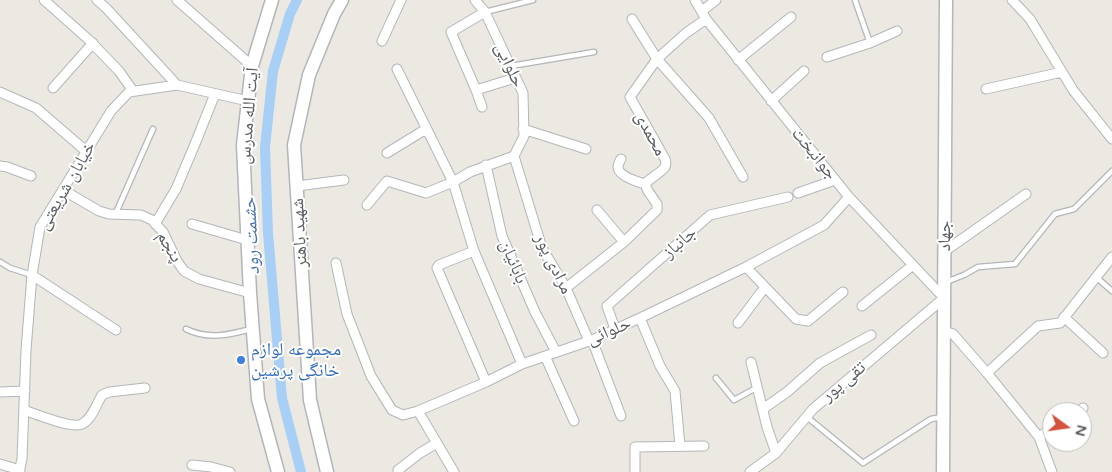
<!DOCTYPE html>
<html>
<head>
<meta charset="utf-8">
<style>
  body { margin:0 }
  #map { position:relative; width:1112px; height:472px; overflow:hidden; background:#ebe9e1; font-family:"Varela Round",sans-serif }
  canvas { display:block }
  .north { position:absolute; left:1042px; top:402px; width:50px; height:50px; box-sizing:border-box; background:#fff; border:1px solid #bdbebf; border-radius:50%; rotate:104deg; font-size:14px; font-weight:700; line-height:20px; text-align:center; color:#5a5c60 }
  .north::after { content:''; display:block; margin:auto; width:18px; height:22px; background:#d5513e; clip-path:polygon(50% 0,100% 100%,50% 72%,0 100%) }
</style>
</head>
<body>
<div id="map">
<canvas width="1112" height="472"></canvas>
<div class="north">N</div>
</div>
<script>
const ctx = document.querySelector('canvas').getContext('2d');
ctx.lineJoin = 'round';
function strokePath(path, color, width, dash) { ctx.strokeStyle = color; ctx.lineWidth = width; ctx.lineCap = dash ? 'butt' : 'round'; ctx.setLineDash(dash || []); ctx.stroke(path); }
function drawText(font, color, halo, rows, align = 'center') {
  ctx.font = font + ' "Varela Round","Noto Naskh Arabic",sans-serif'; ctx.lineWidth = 4; ctx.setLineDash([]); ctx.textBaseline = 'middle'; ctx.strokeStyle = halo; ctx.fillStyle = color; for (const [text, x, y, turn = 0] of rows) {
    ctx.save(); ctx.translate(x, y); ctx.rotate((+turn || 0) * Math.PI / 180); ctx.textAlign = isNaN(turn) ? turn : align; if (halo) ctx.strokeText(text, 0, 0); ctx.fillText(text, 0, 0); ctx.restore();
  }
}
strokePath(new Path2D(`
  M297 0 290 14 273 71 265 147 268 233 282 398 301 472`), '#a8cff5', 10);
const lane = new Path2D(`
  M855 0 870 43
  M485 12 533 0
  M511 66 594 52
  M115 215 153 129
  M0 262 10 268 32 275
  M1096 277 1112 291
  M946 282 964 275 978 267 1015 264 1055 214 1074 209 1112 171
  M186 329C208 340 229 335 251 329
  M716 378 734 400 758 387
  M807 417 863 463 931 419 942 417`);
const street = new Path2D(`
  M44 0 89 40 119 71 133 91
  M97 0 107 9 177 85
  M177 0 252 66
  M695 0 706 19 849 197 944 298 813 409 776 453 750 472
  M1012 0 1030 19 1073 90 1112 139
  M702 11 716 0
  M485 12 451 32 476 90 515 78
  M632 19 657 59 709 118 743 177
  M382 41 401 0
  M827 57 870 43 897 31
  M738 60 791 17
  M397 69 453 182 474 251 522 364
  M53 88 93 43
  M986 89 1062 72
  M476 90 482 107
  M0 92 36 108 87 152
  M771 101 804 71
  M523 129 586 149
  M387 153 426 129
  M514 156 542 248 566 288 589 341
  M621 159C620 160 618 165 618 167 618 176 638 182 645 184
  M486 165 502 236 535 312 556 352
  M0 166 7 167 31 176
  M297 186 344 180
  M63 190 99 211 109 214 141 215 152 220 163 232 177 261 184 271 199 279 250 293
  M798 193 835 180
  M367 205 387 181 426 193 453 182 470 172 514 156 524 136 523 93 485 12 475 0
  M597 210 624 242
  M155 224 176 189 195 144 215 94
  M192 224 247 240
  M474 251 439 265 437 268 486 382
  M945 251 1026 194
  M336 263 347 314 371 376 392 410 403 415 418 411
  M746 267 796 319 808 321 843 292
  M32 275 116 330
  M566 288 624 242 657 210V204L648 191 645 184C650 178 662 172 665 167 666 165 666 162 665 159L630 97 657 59 686 33 706 19
  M862 306 913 265
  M1064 317 1103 353
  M640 318 660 366 675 391 680 446
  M738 323 765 287
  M615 329 607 306 710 215 788 197
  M944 331 953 334 987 373 1039 437 1052 472
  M592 340 621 416
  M545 356 574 421
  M751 362 767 427 776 453
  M987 373 1038 326 1060 323 1112 257
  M0 392 25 391
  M763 409 787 392 820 363 871 335
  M24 410C35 414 73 429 82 424 92 419 96 405 102 395L109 392 145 388
  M1076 412 1083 408
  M1039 437 1052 428
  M0 464 20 470
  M192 465 211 467 230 472
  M398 470 420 453 437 443
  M19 472 22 459 26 350 32 275 40 227 111 111 129 92 177 85 248 101
  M454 472 418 411 486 382 522 364 592 340 640 318 746 267 824 225 849 197
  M635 472V447L704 446`);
const secondary = new Path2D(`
  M272 0 252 66 243 145 250 293 258 399 278 472
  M327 472 310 400 294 145 309 75 334 14 342 0
  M943 472 946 0`);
strokePath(lane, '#b4b6ba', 7);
strokePath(street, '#b4b6ba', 11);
strokePath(secondary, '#b3b5ba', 15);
strokePath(lane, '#fff', 4.5);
strokePath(street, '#fff', 9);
strokePath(secondary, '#fff', 12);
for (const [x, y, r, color] of [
  [241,360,5,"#3f7fe0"]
]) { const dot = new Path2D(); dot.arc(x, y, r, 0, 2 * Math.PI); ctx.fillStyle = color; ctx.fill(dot); strokePath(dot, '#fff', 2); }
drawText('18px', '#5a5c60', '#fff', [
  ["حلوایی",509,65,65],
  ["آیت الله مدرس",249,116,-85],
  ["محمدی",650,134,62],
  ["جوانبخت",814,154,51],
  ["خیابان شریعتی",67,186,-60],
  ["شهید باهنر",300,233,-93],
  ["جهاد",945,236,-90],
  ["جانباز",680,243,-41],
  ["پنجم",169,247,59],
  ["بابائیان",513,262,67],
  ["مرادی پور",553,264,64],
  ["حلوائی",609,332,-23],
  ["تقی پور",844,382,-40]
]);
drawText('18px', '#366cbe', '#fff', [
  ["مجموعه لوازم",251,350],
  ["خانگی پرشین",251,371]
], 'left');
drawText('italic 19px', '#4b75ac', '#fff', [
  ["حشمت رود",252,236,-93]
]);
</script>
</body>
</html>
